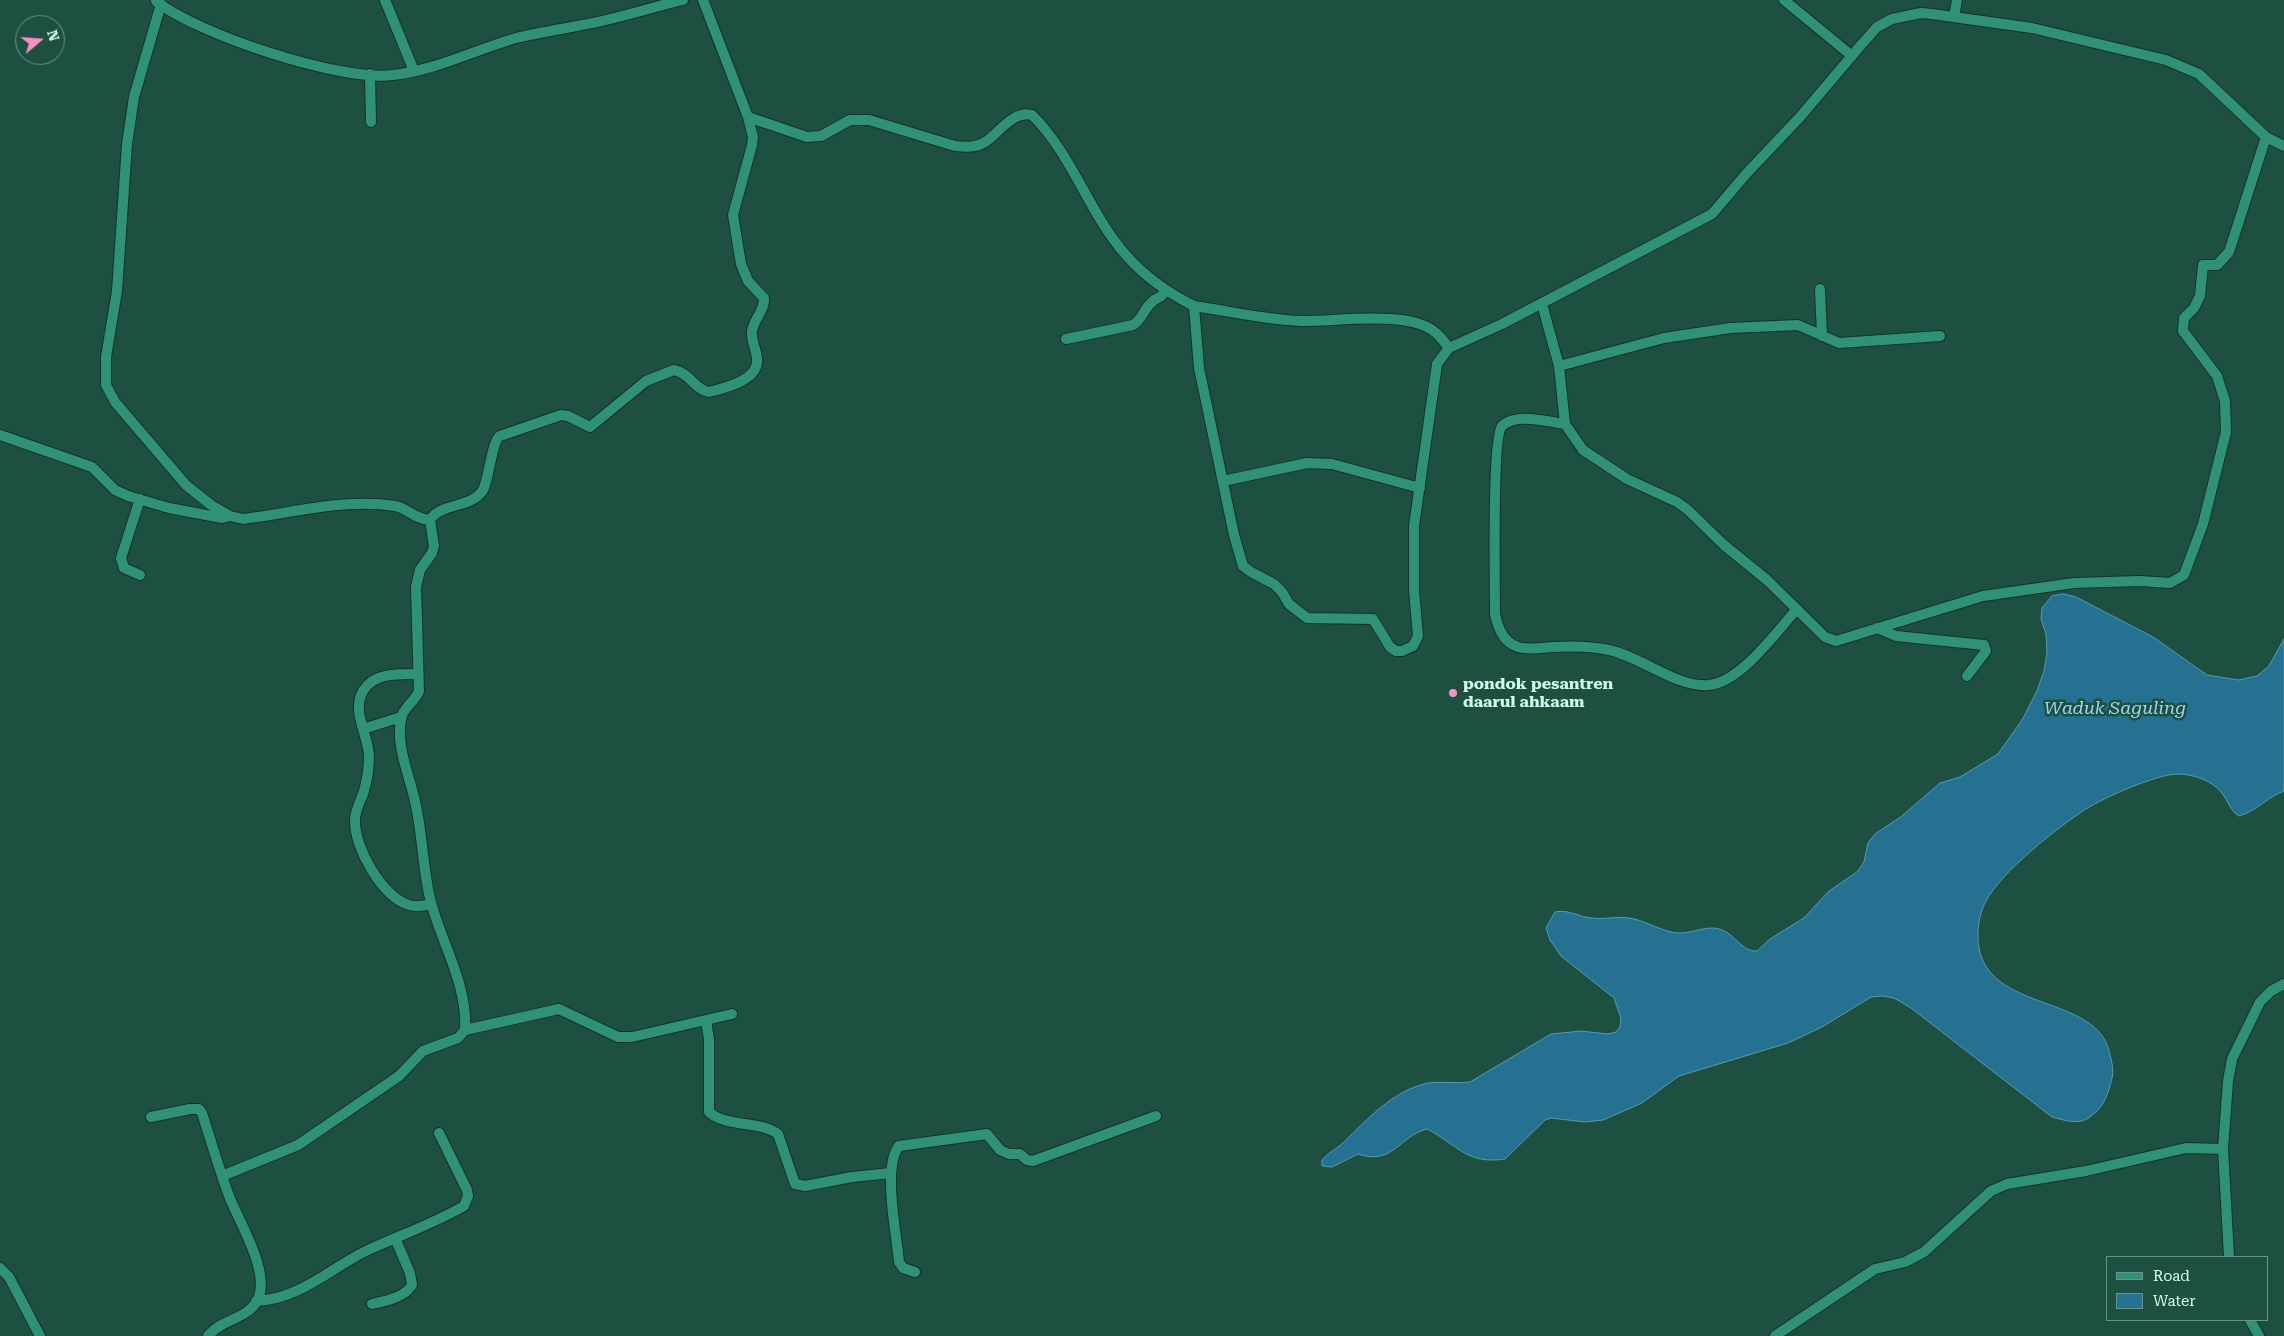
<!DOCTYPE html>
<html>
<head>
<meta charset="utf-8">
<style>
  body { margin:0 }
  #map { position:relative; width:2284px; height:1336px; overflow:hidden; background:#1e5041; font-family:"Roboto Serif",serif }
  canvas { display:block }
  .legend { position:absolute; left:2106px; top:1256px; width:162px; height:65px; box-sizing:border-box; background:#1e5041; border:1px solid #669686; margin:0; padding:6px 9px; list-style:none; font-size:15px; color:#d2feee }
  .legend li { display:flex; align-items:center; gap:10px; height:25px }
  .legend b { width:25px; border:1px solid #669686 }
  .north { position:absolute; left:15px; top:15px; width:50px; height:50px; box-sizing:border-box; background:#1e5041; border:1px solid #669686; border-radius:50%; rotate:72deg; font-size:14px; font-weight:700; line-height:20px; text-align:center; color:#d2feee }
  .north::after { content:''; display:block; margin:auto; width:18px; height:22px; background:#fb8fc4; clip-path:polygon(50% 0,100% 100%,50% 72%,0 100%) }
</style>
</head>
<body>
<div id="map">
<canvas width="2284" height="1336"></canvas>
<ul class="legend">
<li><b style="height:6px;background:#2f9276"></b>Road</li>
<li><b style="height:14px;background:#257192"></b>Water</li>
</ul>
<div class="north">N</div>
</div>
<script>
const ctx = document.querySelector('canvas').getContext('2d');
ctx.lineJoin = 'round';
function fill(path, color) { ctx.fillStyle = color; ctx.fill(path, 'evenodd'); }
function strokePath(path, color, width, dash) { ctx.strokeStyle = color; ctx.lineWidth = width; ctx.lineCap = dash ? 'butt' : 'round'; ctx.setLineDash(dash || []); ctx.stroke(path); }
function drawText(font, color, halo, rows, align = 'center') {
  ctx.font = font + ' "Roboto Serif",serif'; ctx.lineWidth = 5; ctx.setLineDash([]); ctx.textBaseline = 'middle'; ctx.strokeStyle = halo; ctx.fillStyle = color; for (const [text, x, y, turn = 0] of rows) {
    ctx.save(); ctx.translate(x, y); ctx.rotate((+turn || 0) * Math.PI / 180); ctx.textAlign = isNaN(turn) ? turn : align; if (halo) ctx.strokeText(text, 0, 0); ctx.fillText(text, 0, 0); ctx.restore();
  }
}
const water = new Path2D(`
  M2064 594 2076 597 2153 637 2207 675 2239 680 2257 676 2269 666 2284 639V791C2267 797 2257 811 2239 816 2230 811 2228 800 2221 792 2211 780 2193 774 2177 774 2155 775 2105 797 2086 809 2058 827 2001 872 1986 901 1981 910 1978 923 1978 934 1976 1016 2099 990 2110 1055 2112 1063 2114 1070 2112 1078 2108 1094 2105 1106 2091 1116 2080 1126 2064 1120 2052 1117L1911 1008 1894 998 1882 996 1871 997 1822 1027 1788 1043 1679 1076 1642 1103 1603 1120 1585 1122 1551 1118 1545 1120 1505 1159C1466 1165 1457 1144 1427 1129 1399 1136 1393 1166 1358 1154L1332 1167 1322 1166V1160C1328 1153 1336 1149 1343 1143 1368 1119 1392 1091 1428 1083 1442 1081 1456 1084 1470 1082L1551 1034 1581 1031 1608 1034 1616 1032 1620 1027 1621 1018 1614 998 1561 956 1550 940 1546 928 1555 912C1569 909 1578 917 1592 918 1605 920 1620 915 1634 919 1648 922 1663 932 1678 933 1691 934 1707 925 1719 929 1735 933 1741 952 1757 951L1770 939 1804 918 1828 892 1858 871 1864 862 1868 843 1875 834 1902 816 1940 783 1960 777 1998 754 2022 720 2037 691 2044 671 2047 652 2046 634 2041 619 2042 608 2052 596Z`);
fill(water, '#257192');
strokePath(water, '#599bae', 1);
const minor = new Path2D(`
  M385 0 414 71
  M1784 0 1852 56
  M156 1C197 34 341 82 393 75 436 70 475 50 516 38 546 31 576 27 606 20 632 14 657 6 683 0
  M161 4 134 97 127 144 117 291 106 357V385L115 402 186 485 211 505 230 516 243 519C293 513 345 498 395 506 408 508 413 519 430 520 441 502 471 509 483 490 489 479 492 440 500 436L561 415 568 416 590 427 646 381 674 370C689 372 695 390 709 392 725 388 760 380 757 358 756 349 751 340 752 331 754 319 765 310 764 298L748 281 741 264 733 215 752 145 753 137 748 117 703 0
  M1954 17 1957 0
  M370 74 371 122
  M748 117 807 137 821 136 850 120H869L955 146C965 147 976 148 985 142 999 133 1013 110 1032 115 1072 154 1089 213 1125 254 1144 276 1168 293 1194 306L1199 368 1234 535 1243 566 1251 572 1274 584 1282 592 1289 604 1307 618 1373 619 1390 647 1396 651H1402L1413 646 1418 636 1414 590V526L1437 364 1449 348 1502 324 1712 214 1746 174 1800 117 1861 45 1877 27 1892 19 1921 13 1932 14 2032 28 2166 60 2199 74 2266 137 2284 146
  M1820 289 1822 336
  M1542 304 1559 366 1565 424 1583 450 1627 479 1677 502 1688 510 1724 545 1767 580 1825 637 1836 641 1983 596 2074 583 2140 581 2170 583 2184 575 2203 524 2226 432 2225 401 2217 376 2183 331 2184 318 2194 308 2200 296 2203 265H2217L2229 252 2266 137
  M1194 306C1229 311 1265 320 1301 321 1334 322 1411 309 1436 333 1441 337 1445 343 1449 348
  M1066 339 1133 325C1143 319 1144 308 1153 301 1158 297 1162 298 1165 291
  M1559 366 1664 338 1730 328 1798 325 1839 343 1940 336
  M1565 424C1549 422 1516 412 1502 426 1492 436 1495 589 1495 614 1498 628 1503 642 1518 647 1529 650 1541 648 1552 647 1571 646 1591 646 1609 650 1642 657 1677 688 1709 685 1741 682 1777 631 1797 609
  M0 435 92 467 115 490 128 496 169 508 222 518 230 516
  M1223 481 1307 463 1332 464 1420 488
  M140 499 121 558 124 568 140 575
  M1877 628 1896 636 1984 645 1986 651 1967 676
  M418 674C400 674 374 672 363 691 351 712 369 736 369 757 369 769 367 780 364 791 361 801 355 809 355 820 354 847 382 897 409 905 417 907 424 906 431 904
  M363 729 401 717
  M706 1020 732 1014
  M465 1030 559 1009 618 1037H632L706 1020 709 1039V1112C727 1128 759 1120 778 1134L795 1184 805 1186 852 1177 891 1173
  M151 1117 190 1109H199L202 1113C211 1141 219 1169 229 1196 239 1222 272 1274 257 1301 247 1319 220 1320 208 1336
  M2223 1149 2228 1081 2232 1059 2260 1002 2271 991 2284 984
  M222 1176 298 1145 399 1076 423 1051 458 1038 465 1030C468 986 442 944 431 902 422 868 423 832 414 797 408 772 396 745 401 719 403 707 415 702 419 691L416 587 420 570 432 553 434 546 430 520
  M0 1268 9 1277 40 1336
  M915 1272 903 1268 899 1262C897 1236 882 1167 899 1146L987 1134 1000 1150 1009 1154H1020L1027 1160 1033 1161 1156 1116
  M256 1301C300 1299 329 1269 366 1251 398 1236 433 1224 464 1206L468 1196 467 1190 439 1133
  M372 1304C385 1301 404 1298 412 1285L410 1273 395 1238
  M2250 1320 2259 1336
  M1775 1336 1875 1269 1905 1262 1924 1252 1991 1191 2007 1184 2086 1171 2186 1148 2223 1149 2229 1257`);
strokePath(minor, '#153329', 12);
strokePath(minor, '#2f9276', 10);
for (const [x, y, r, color] of [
  [1453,693,5,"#fb8fc4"]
]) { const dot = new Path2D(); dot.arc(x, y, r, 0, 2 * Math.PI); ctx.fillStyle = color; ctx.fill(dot); strokePath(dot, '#1e5041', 2); }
drawText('bold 16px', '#d2feee', '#1e5041', [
  ["pondok pesantren",1463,684],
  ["daarul ahkaam",1463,702]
], 'left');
drawText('italic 18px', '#9dd7f3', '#1e5041', [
  ["Waduk Saguling",2115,709]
]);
</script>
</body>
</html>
